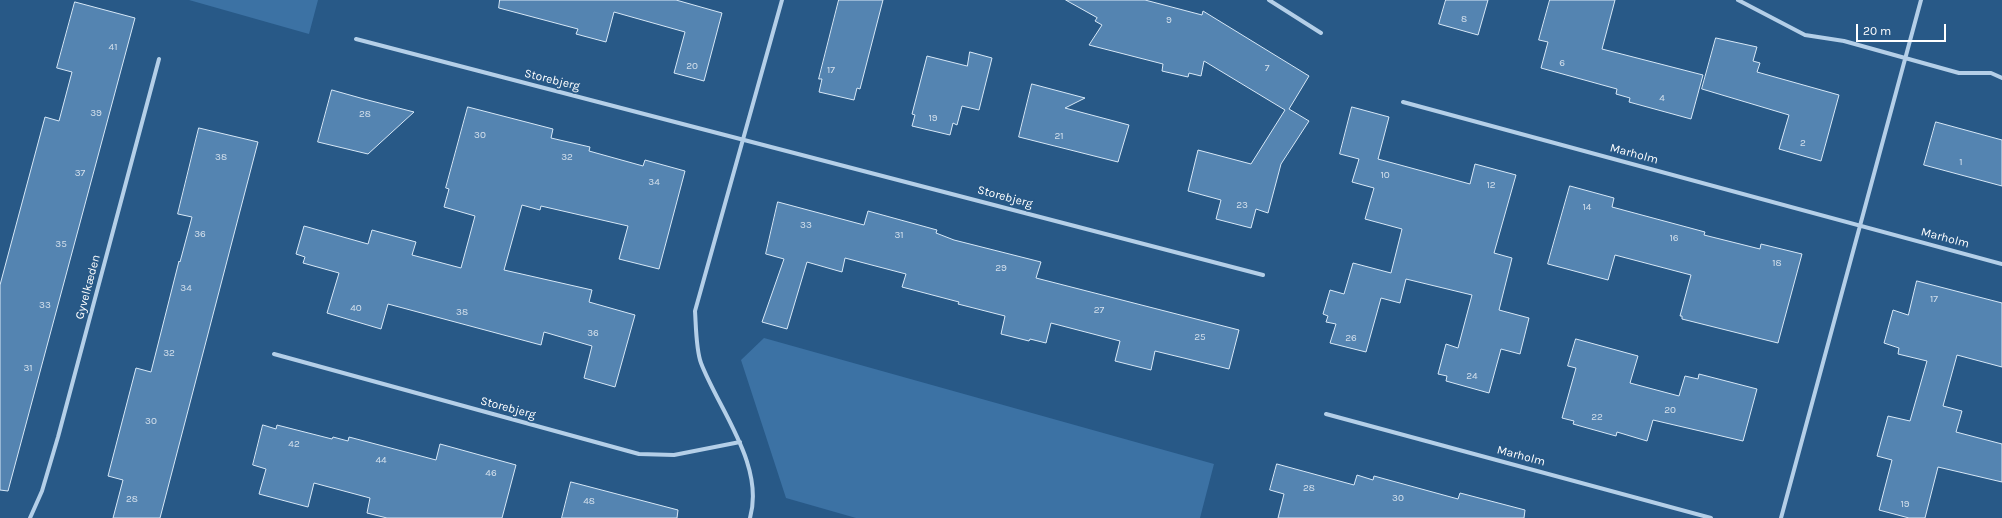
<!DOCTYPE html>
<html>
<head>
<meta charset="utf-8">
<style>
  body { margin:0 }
  #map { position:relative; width:2002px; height:518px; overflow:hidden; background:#285987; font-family:Karla,sans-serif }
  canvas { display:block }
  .scale { position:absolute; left:1856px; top:24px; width:90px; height:18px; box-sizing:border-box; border:2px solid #fff; border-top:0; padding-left:5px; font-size:12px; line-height:14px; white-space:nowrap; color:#fff; -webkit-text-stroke:3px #285987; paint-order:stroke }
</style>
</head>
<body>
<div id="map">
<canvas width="2002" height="518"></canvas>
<div class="scale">20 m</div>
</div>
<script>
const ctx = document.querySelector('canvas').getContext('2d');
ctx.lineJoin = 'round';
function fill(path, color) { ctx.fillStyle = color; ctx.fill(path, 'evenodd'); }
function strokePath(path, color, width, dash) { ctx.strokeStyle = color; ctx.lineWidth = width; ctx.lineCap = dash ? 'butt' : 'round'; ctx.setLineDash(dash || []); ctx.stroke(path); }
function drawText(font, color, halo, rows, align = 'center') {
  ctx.font = font + ' Karla,sans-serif'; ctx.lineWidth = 3.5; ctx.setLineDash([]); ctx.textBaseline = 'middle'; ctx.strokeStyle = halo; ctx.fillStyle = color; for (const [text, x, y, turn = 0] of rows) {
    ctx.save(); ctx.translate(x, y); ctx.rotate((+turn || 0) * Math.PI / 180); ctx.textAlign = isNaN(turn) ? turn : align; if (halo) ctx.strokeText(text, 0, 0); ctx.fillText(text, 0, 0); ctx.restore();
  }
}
fill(new Path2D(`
  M189 0H318L309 34Z
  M764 338 1214 464 1200 518H856L786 498 741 360Z`), '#3c72a4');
const building = new Path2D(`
  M500 0H676L722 13 704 81 674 73 685 32 614 12 606 42 576 34 578 29 499 8Z
  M839 0H883L860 89 857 88 854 100 819 92 822 79H819Z
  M1066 0H1145L1202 15 1203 11 1309 76 1289 109 1309 121 1281 164 1268 213 1256 209 1251 228 1216 219 1221 200 1188 191 1198 150 1251 164 1285 110 1204 61 1201 76 1189 73 1188 77 1162 71 1163 64 1089 45 1102 25 1095 21 1097 18Z
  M1446 0H1488L1478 35 1439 24Z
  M1550 0H1615L1602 49 1703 75 1691 119 1629 102 1630 98 1616 94 1617 89 1541 68 1548 42 1539 40Z
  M75 2 135 18 8 491 0 490V285L45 117 59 121 72 72 57 68Z
  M1716 38 1757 47 1753 61 1760 63 1757 72 1839 95 1821 161 1779 149 1789 115 1702 89Z
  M970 52 992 58 979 110 962 106 957 125 953 123 950 135 912 126 915 115 912 114 927 56 967 66Z
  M1032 84 1085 98 1065 108 1129 125 1118 162 1019 137Z
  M332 90 364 99 414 112 368 154 318 142Z
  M468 107 553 129 551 138 590 147 589 151 643 166 645 160 685 171 659 269 619 259 628 226 541 206 540 210 522 205 504 270 592 290 589 302 635 315 615 387 584 378 592 346 544 332 541 345 388 304 381 329 327 313 339 273 303 263 305 257 296 254 304 226 368 244 372 230 416 242 412 255 461 268 475 216 444 207 449 189 446 188Z
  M1352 107 1389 117 1378 159 1470 184 1475 164 1516 175 1494 253 1512 258 1499 310 1529 318 1520 354 1501 349 1489 393 1446 381 1447 376 1438 374 1446 344 1458 348 1472 295 1406 279 1400 303 1381 298 1366 352 1330 343 1336 324 1326 322 1328 316 1323 314 1330 290 1344 294 1353 263 1391 273 1402 229 1365 219 1374 188 1352 182 1359 159 1340 154Z
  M1936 122 2002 140V186L1924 165Z
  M199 128 258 142 160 518H113L123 480 108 476 136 368 151 372 179 261 180 262 192 217 178 214Z
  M1570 186 1614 198 1612 207 1705 232 1704 235 1760 249 1761 244 1802 254 1778 343 1682 319V316H1680L1691 275 1615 255 1608 280 1548 264Z
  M778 202 864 225 868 211 937 230 936 233 954 240 1041 262 1036 278 1239 330 1229 369 1155 351 1151 370 1115 361 1120 341 1051 323 1046 343 1030 339 1029 341 1001 334 1005 316 958 304 959 302 902 287 906 274 845 258 842 272 807 262 787 329 762 322 784 259 766 254Z
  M1917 281 2002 303V367L1957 355 1943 406 1962 411 1956 432 2002 444V482L1938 467 1925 518H1909L1879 510 1892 460 1877 456 1888 416 1910 421 1927 361 1898 354 1899 348 1884 343 1893 310 1908 315Z
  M1576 339 1638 356 1630 383 1679 396 1685 376 1698 379 1699 374 1757 389 1743 441 1653 420 1647 441 1617 432 1616 436 1573 424 1574 421 1562 418 1576 368 1568 366Z
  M263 425 276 429 277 425 332 439 333 437 348 441 349 437 436 460 440 444 516 465 502 518H387L367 513 370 498 314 483 308 507 259 494 266 469 253 465Z
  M1277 464 1354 485 1357 475 1373 480 1374 476 1458 499 1460 493 1525 510 1524 518H1278L1284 494 1270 490Z
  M571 482 678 510 677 518H562Z`);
fill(building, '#5484b1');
strokePath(building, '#d7e8f7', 1);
strokePath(new Path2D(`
  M1269 0 1321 33
  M1738 0 1805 35 1844 41 1959 73H1991L2002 78
  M356 39 1263 275
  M1403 102 2002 264
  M274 354 639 454 674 455 740 442
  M1326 414 1711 518
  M30 518 42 491 58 437 159 59
  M750 518C765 465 719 410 701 363 696 350 696 326 695 311L782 0
  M1781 518 1921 0`), '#b4cfe8', 4);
drawText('10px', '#d4e0ec', null, [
  ["8",1464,19],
  ["9",1169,20],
  ["41",113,47],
  ["6",1562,63],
  ["20",692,66],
  ["7",1267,68],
  ["17",831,70],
  ["4",1662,98],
  ["39",96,113],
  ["28",365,114],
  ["19",933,118],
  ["30",480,135],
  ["21",1059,136],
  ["2",1803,143],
  ["38",221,157],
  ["32",567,157],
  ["1",1961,162],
  ["37",80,173],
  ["10",1385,175],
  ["34",654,182],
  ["12",1491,185],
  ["23",1242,205],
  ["14",1587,207],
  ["33",806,225],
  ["36",200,234],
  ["31",899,235],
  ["16",1674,238],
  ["35",61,244],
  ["18",1777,263],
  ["29",1001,268],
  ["34",186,288],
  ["17",1934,299],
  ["33",45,305],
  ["40",356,308],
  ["27",1099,310],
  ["38",462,312],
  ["36",593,333],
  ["25",1200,337],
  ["26",1351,338],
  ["32",169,353],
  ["31",28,368],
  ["24",1472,376],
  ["20",1670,410],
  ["22",1597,417],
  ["30",151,421],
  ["42",294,444],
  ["44",381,460],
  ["46",491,473],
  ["28",1309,488],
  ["30",1398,498],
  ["28",132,499],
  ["48",589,501],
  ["19",1905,504]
]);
drawText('12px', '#fff', '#285987', [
  ["Storebjerg",552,80,14],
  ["Marholm",1634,154,15],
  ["Storebjerg",1005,197,15],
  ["Marholm",1945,238,15],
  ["Gyvelkæden",88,287,-75],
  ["Storebjerg",508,408,15],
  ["Marholm",1521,456,15]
]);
</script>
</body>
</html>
